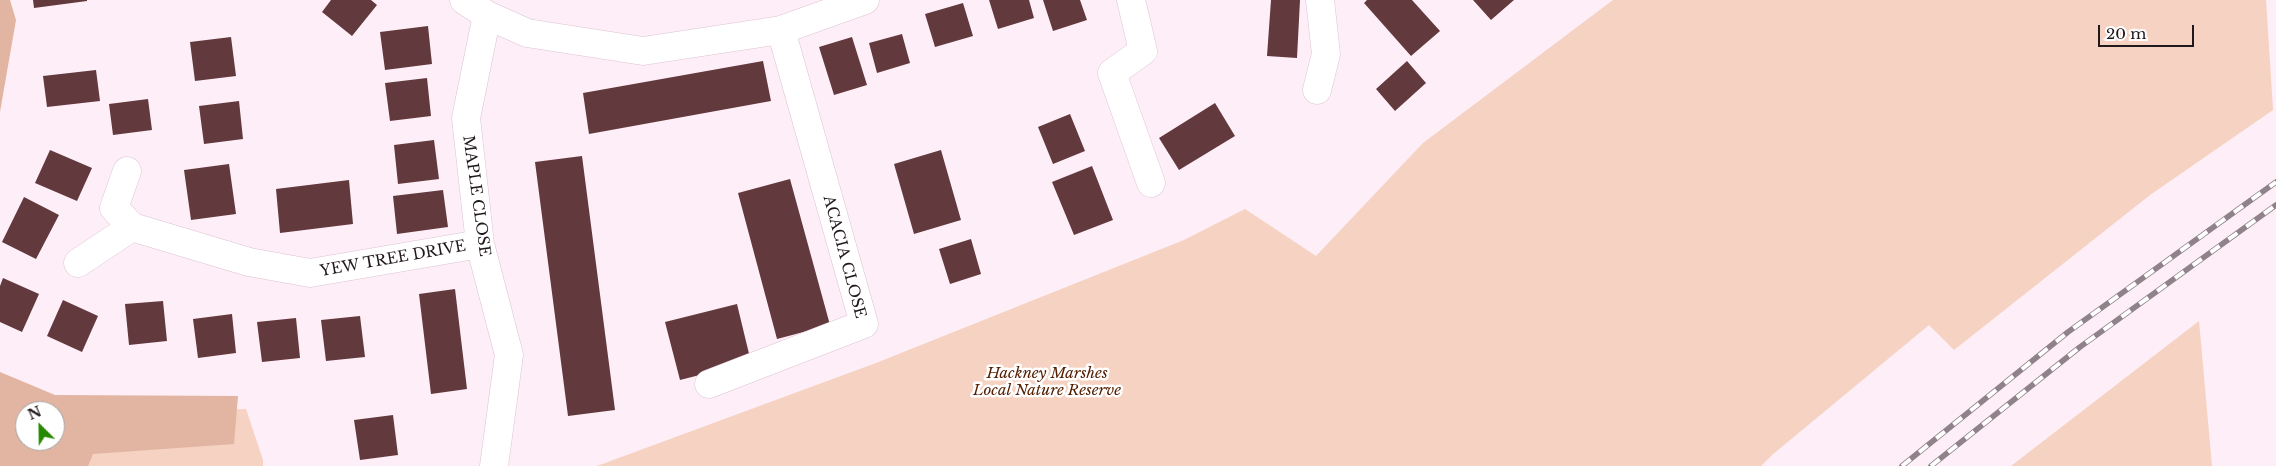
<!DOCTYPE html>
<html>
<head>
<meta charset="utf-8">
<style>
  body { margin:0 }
  #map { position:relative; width:2276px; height:466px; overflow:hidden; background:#feeef7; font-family:"Libre Baskerville",serif }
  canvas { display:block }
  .north { position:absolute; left:15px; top:401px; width:50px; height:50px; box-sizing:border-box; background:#fff; border:1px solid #a6a3a5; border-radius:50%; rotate:337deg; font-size:14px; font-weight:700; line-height:20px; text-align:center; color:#21181d }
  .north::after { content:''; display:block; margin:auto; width:18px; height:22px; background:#268a00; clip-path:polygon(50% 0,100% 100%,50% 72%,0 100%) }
  .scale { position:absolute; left:2098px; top:25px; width:96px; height:22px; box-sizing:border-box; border:2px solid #21181d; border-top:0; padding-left:6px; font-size:15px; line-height:18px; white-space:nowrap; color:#21181d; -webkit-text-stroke:4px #fff; paint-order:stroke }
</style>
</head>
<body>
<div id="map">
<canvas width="2276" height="466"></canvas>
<div class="north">N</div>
<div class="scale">20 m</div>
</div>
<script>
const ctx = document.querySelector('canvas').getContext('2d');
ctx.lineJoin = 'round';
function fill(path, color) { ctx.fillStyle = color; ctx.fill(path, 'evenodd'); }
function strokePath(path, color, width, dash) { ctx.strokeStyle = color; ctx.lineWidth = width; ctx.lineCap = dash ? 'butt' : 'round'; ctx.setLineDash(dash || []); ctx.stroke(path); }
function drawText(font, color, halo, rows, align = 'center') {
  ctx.font = font + ' "Libre Baskerville",serif'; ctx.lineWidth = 5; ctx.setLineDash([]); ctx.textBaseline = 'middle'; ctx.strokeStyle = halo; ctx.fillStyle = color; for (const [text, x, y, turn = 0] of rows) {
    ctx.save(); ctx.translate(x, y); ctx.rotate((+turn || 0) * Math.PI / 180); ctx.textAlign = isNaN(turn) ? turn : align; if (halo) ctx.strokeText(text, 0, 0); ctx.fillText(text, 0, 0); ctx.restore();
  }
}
fill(new Path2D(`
  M1613 0H2266L2273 110 2150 195 1954 350 1929 325 1772 455 1761 466H597L876 363 1184 240 1245 209 1316 256 1423 143Z
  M2199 321 2212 466H2011Z
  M0 376 88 412 115 415 246 409 263 460V466H0ZM25 411H55V441H25Z`), '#f5d2c1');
fill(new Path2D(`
  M0 0H10L16 20 0 112Z
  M0 372 55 395 238 396 234 444 93 454 88 466H0ZM25 411H55V441H25Z`), '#e1b5a1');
fill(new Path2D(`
  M33 0H87V1L34 8Z
  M331 0H371L377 5 352 36 322 12Z
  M989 0H1029L1034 18 998 29Z
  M1043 0H1080L1087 20 1053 31Z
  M1271 0H1300L1297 58 1267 56Z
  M1367 0H1412L1440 31 1411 56 1364 3Z
  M1473 0H1514L1491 20Z
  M963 3 973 36 935 47 925 14Z
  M428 26 432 64 385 70 380 32Z
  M902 34 910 63 877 73 869 43Z
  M231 37 236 76 195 81 190 42Z
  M852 37 867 85 834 95 819 47Z
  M763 61 771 101 589 134 583 93Z
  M1407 61 1426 83 1395 111 1376 89Z
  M96 70 100 101 47 107 43 76Z
  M427 78 431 116 390 121 385 83Z
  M148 99 152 130 113 135 109 104Z
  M239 101 243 139 204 144 199 106Z
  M1215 103 1235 136 1179 170 1159 138Z
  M1070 114 1085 151 1053 164 1038 127Z
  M434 140 439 179 398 184 394 145Z
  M50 150 92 168 77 201 35 183Z
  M941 150 961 220 914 234 894 164Z
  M582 156 615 410 568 416 535 162Z
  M229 164 236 214 191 220 184 170Z
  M1092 166 1113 220 1074 235 1052 182Z
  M790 179 830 325 777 339 738 193Z
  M349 180 353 224 280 233 276 189Z
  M443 190 448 227 397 234 393 196Z
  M24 197 59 215 36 259 2 242Z
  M971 239 981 274 950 284 939 249Z
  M3 278 39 294 22 332 0 322V286Z
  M455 289 467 389 431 394 419 294Z
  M63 300 98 316 82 352 47 336Z
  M163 301 167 341 129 345 125 304Z
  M737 304 751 362 680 380 665 322Z
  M232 314 236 353 198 358 193 319Z
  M360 316 365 357 326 361 321 320Z
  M296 318 300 358 262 362 257 322Z
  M393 415 398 455 360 460 354 420Z`), '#62393d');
const minor = new Path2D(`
  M464 0 487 15 527 33 643 51 781 30 865 0
  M1131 0 1143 51 1112 73 1151 183
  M487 15 466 118 480 244 509 355 494 466
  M1317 90 1326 54 1320 0
  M127 171 114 208 132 227
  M78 263 132 227 249 262 310 273 480 244
  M709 384 864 324 781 30`);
strokePath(minor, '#dcc3d1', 29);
strokePath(minor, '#fff', 28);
const rail = new Path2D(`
  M1902 466 2068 332 2276 182
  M1931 466 2080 347 2276 205`);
strokePath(rail, '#8f8289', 5.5);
strokePath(rail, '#fff', 4, [11]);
drawText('15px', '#21181d', '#fff', [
  ["MAPLE CLOSE",476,196,82],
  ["ACACIA CLOSE",844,257,75],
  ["YEW TREE DRIVE",393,259,-10]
]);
drawText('italic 15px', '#531e00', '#fff', [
  ["Hackney Marshes",1047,374],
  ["Local Nature Reserve",1047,391]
]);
</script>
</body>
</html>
